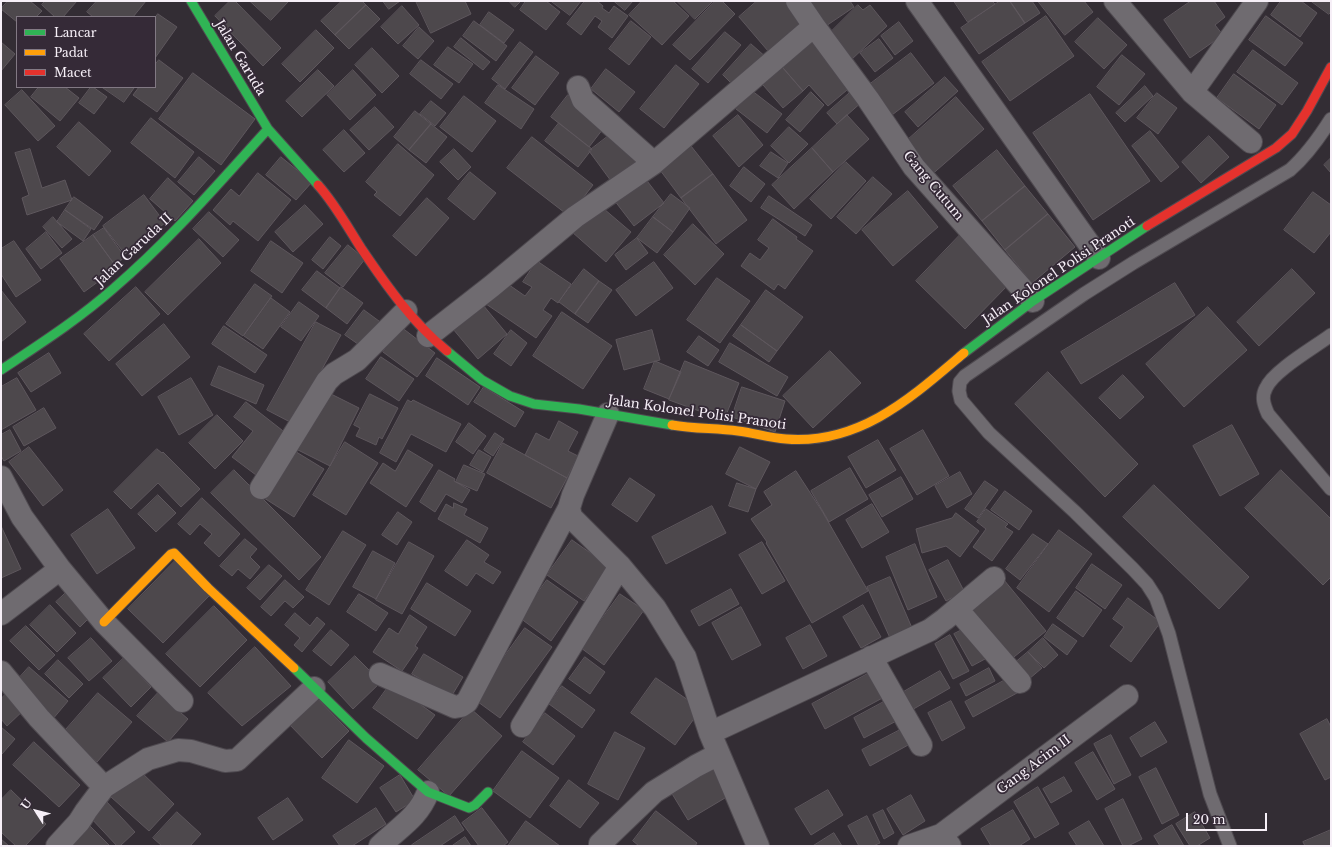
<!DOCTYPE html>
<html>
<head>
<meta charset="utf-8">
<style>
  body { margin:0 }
  #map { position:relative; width:1332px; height:847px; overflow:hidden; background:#332d34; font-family:"Libre Baskerville",serif }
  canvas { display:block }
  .frame { position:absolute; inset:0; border:2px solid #f6eff7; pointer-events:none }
  .legend { position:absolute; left:16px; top:16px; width:140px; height:72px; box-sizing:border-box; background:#352a37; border:1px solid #827984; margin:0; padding:5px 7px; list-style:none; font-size:12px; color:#f6eff7 }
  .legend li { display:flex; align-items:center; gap:8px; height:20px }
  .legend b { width:20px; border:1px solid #827984 }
  .north { position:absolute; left:16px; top:791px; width:40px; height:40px; -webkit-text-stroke:3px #352a37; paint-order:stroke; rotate:306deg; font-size:11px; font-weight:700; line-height:16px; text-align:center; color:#f6eff7 }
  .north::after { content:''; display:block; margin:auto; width:14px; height:18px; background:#f6eff7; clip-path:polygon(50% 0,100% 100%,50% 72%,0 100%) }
  .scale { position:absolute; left:1186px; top:813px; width:81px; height:18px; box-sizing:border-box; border:2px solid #f6eff7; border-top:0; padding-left:5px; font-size:12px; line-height:14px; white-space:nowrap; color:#f6eff7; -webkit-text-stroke:3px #352a37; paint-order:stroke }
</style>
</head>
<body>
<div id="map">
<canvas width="1332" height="847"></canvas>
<div class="frame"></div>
<ul class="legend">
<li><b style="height:5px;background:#30b455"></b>Lancar</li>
<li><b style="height:5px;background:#ff9f0a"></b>Padat</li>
<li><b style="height:5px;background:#e5322d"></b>Macet</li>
</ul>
<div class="north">U</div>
<div class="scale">20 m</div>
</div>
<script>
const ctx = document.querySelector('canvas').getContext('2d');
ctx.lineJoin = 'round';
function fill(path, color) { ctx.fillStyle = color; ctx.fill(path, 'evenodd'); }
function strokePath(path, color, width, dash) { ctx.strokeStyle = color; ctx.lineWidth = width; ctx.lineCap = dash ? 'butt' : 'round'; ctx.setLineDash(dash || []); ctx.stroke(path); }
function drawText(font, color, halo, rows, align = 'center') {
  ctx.font = font + ' "Libre Baskerville",serif'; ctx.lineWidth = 3.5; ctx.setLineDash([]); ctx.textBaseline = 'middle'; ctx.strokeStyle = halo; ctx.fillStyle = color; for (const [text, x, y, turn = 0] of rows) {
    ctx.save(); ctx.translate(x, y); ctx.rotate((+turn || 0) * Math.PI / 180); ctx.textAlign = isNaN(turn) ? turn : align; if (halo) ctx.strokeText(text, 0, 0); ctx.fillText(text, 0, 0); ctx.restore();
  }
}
const building = new Path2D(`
  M8 1H30L42 11 36 17H17V22L1 9Z
  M45 1H77L63 17H55L42 5Z
  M97 1H146L133 17H93L87 12Z
  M230 1H235L281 48 263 66 215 16Z
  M250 1H288V2L271 20Z
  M342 1H362L366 5 335 35 321 21Z
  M383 1H400L389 9Z
  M416 1H465L471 14 431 33Z
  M509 1H521L515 7Z
  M526 1H546L560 12 546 30 520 10Z
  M551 1H581L570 15Z
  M585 1H597L603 6 602 8 609 13 614 6 628 16 612 38 598 27 602 21 595 16 581 35 567 24Z
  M614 1H633L625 10Z
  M642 1H673L689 16 662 45 629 15Z
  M677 1H713L695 19Z
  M715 1H722L735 14 690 60 673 45Z
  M757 1H787L809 27 774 58 739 17Z
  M804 1H850L854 7 823 28Z
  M954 1H992L995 4 968 22Z
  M1000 1H1010L1025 23 979 54 961 28Z
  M1010 1H1032L1040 13 1025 23Z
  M1038 1H1084L1093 12 1065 35Z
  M1191 1H1214L1225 17 1215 25 1223 35 1190 58 1164 20Z
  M1281 1H1301L1317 13 1300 37 1271 15Z
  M1311 1H1331V12L1329 14Z
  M366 5 380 19 349 49 335 35Z
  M858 5 863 10 870 5 887 26 850 61 826 37Z
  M402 6 419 25 398 44 381 27Z
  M489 12 514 30 504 43 480 25Z
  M158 14 177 27 155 58V18Z
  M1046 16 1074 56 1010 101 982 62Z
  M1266 16 1303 43 1285 66 1249 40Z
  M1098 18 1127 45 1104 69 1075 42Z
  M474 21 507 46 496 61 463 36Z
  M631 21 651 37 629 65 609 49Z
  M899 22 913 41 895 55 881 36Z
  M419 27 434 41 418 59 403 46Z
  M316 30 334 48 300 82 282 64Z
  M725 32 741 45 708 83 692 69Z
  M808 33 853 85 828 106 809 85 803 91 777 61Z
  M461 38 490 62 483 70 454 47Z
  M879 39 893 58 875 72 860 53Z
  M1 42 15 54 1 71Z
  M520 42 533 52 505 89 492 79Z
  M751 44 767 58 738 90 723 75Z
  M448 47 473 64 459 83 434 65Z
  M372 48 399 76 382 93 355 65Z
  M1253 50 1298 83 1282 105 1237 72Z
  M911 53 934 83 888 118 865 88Z
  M1122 55 1145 74 1119 105 1097 87Z
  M536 56 559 73 535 105 512 88Z
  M159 60 183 78 157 112 133 95 139 87H155V65Z
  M421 60 453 84 441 99 410 74Z
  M777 61 803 91 783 108 757 78Z
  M676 65 699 84 664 128 640 109Z
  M606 69 635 92 619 112 591 89Z
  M318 70 334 86 302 117 286 101Z
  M353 70 376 95 350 120 327 95Z
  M193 73 255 119 221 165 159 119Z
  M1234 74 1276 105 1259 129 1217 98Z
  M945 77 958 91 918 127 905 112Z
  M498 85 534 109 521 129 485 103Z
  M1145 86 1153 96 1125 122 1116 113Z
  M39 87H65L79 98 60 121 31 97Z
  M91 87H93L107 97 94 114 79 103Z
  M102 87H132L134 88 124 102Z
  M22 90 55 126 38 141 5 105Z
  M751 90 782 114 767 133 736 109Z
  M853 90 863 101 837 124 827 113Z
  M811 92 824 105 800 132 786 120Z
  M1157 93 1177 108 1158 134 1137 118Z
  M1090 94 1150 181 1093 220 1033 133Z
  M568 95 606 125 589 147 551 117Z
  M464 96 496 121 472 152 440 127Z
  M956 97 984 129 929 177 902 145Z
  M431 101 446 113 435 126 420 114Z
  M375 107 394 127 369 150 350 130Z
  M415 111 431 124 409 150 394 137Z
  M738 115 763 145 739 167 713 136Z
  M847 115 869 139 833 172 812 148Z
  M151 118 194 152 175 178 131 143Z
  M79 122 111 151 89 176 57 147Z
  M559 123 592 149 578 167 545 141Z
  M431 124 447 137 426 163 409 150Z
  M789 127 808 144 789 163 771 146Z
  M344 130 365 153 344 172 323 150Z
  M615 131 637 161 611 181 589 151Z
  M1150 131 1179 167 1161 182 1132 146Z
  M1209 136 1229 157 1201 183 1182 162Z
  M532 137 593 185 569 216 507 168Z
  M398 144 434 175 400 216 374 195 377 192 366 182Z
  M691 146 713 174 681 198 660 170Z
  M812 148 833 172 794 209 772 185Z
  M30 149 42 188 65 180 72 200 27 215 22 198 29 195 15 153Z
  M454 149 471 167 458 180 440 162Z
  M997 150 1025 186 982 221 953 186Z
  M771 152 788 163 778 178 760 166Z
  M199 157 215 171 194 195 178 182Z
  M281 157 312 182 296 200 266 175Z
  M1331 158V173L1324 165Z
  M846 162 866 181 831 219 810 199Z
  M744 167 765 184 751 202 730 186Z
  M470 172 496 193 474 220 448 199Z
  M258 173 291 200 258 241 233 221 230 225 213 210 231 189 239 196Z
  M641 173 664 203 634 226 611 196Z
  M713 174 747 220 716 244 681 198Z
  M873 177 892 194 856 234 837 217Z
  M168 178 193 201 175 221 150 199Z
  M1025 186 1048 214 1005 250 982 221Z
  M908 191 938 227 893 266 862 230Z
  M1313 192 1331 205V232L1314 253 1284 230Z
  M671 194 690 208 673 232 653 217Z
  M144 195 165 223 125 254 103 226Z
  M769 196 812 225 805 236 761 208Z
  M74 197 103 217 94 230 65 210Z
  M427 198 449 218 416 256 393 236Z
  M597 203 631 232 606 262 572 232Z
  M305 205 323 224 293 252 275 232Z
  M65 210 91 229 83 241 57 222Z
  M209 212 239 240 223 257 193 229Z
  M1048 214 1075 247 1032 283 1005 250Z
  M53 217 72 239 62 248 43 227Z
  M653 217 673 232 657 253 637 238Z
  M773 219 797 237 796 239 813 251 785 289 778 284 774 290 741 266 750 253 760 260 769 248 758 240Z
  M693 224 724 254 695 285 664 255Z
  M104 228 125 257 115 265 93 235Z
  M46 232 62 253 41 269 26 249Z
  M93 235 117 268 84 292 60 259Z
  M960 235 1010 283 965 329 916 281Z
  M330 237 341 246 323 269 312 260Z
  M637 238 648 253 626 270 615 255Z
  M199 239 221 263 168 315 145 292Z
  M14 241 41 280 16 297 1 274V249Z
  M271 241 303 263 282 293 251 271Z
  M348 245 365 259 343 287 325 273Z
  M537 261 571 284 558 303 551 298 543 310 552 316 536 338 486 304 502 280 525 296 532 287 523 282Z
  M654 262 673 288 636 316 616 290Z
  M584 269 599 281 575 314 559 302Z
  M1292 269 1315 293 1259 346 1237 322Z
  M317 271 340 288 326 308 302 290Z
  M717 278 750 301 720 343 687 320Z
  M599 281 612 290 588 323 575 314Z
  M1175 283 1195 315 1081 384 1061 352Z
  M255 284 272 296 243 336 226 324Z
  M136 287 160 314 109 361 84 334Z
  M341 287 363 303 347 324 326 308Z
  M1 290 26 322 1 342Z
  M766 290 803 317 777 351 741 325Z
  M271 298 290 312 263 349 244 336Z
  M299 302 319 316 301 341 281 327Z
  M483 305 507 334 478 359 453 329Z
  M1208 307 1247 350 1184 407 1146 364Z
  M364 310 383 324 365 349 345 335Z
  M562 312 612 346 583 389 533 356Z
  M316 322 341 335 292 423 267 410Z
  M164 324 190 357 142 396 116 364Z
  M741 325 777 351 769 362 733 336Z
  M224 326 267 355 255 373 212 344Z
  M401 327 435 353 417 377 383 352Z
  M511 330 527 343 511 366 494 354Z
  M652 330 660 360 624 370 616 340Z
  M699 336 719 350 708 366 687 352Z
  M730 343 788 377 777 396 719 362Z
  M830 351 861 383 813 428 783 396Z
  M49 353 61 373 31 392 18 373Z
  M381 357 414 379 399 401 366 379Z
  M437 358 480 387 468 405 426 376Z
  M655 361 681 372 669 399 644 389Z
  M685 361 739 383 724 420 669 400Z
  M219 366 264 385 256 404 211 385Z
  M1048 372 1138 464 1105 497 1015 404Z
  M1123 375 1144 397 1120 419 1099 398Z
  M17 378 36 410 1 430V387Z
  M191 378 213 415 179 435 158 397Z
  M484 387 524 412 515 427 474 402Z
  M742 387 785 401 775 432 732 417Z
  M327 392 359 408 330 466 298 450Z
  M370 394 398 408 382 439 379 437 376 445 356 436 360 428 354 425Z
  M408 400 411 402 413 400 461 424 446 452 411 434 396 462 380 453Z
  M246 402 287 434 256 475 232 457 253 431 234 417Z
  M44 408 56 428 24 446 13 427Z
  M217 415 243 441 215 469 189 443Z
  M559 421 578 432 568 451 578 456 567 478 525 455 536 433 549 440Z
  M469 423 486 436 473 454 456 442Z
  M1232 425 1259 474 1220 496 1193 446Z
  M10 430 21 451 4 461 1 456V435Z
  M923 430 949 476 917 495 890 449Z
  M495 433 504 439 493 456 484 450Z
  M878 440 896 470 866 488 848 457Z
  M345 442 378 463 346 515 313 495Z
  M503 443 567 478 551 508 487 473Z
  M29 447 63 490 43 506 9 462Z
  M740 447 770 462 756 489 726 474Z
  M157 449 162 453 163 452 200 489 181 507 158 483 131 509 114 492Z
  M293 450 324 469 294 517 264 498Z
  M408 450 433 465 406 507 370 483 383 463 395 471Z
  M479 450 491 457 483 472 470 465Z
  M464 465 485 474 477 491 456 482Z
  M850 468 868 499 829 522 811 491Z
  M234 470 321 557 299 580 211 493Z
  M439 470 455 479 454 481 470 490 462 503 446 494 435 512 420 502Z
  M1281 470 1331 519V577L1323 585 1245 508Z
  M796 471 822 511 868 591 812 623 766 543 767 542 751 519 772 505 764 492Z
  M960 472 972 494 947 508 935 486Z
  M901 477 913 499 882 517 869 495Z
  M630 478 655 495 637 522 612 505Z
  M985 481 998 490 978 518 965 509Z
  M737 483 756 489 748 512 729 506Z
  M1154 485 1249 577 1219 609 1123 517Z
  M1005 491 1032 511 1019 530 991 510Z
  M158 495 176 513 156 532 138 514Z
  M202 498 240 534 219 557 204 543 212 534 200 524 190 535 178 524Z
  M454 503 467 509 464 515 488 528 480 543 438 519 446 504 453 508Z
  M872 504 889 532 862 548 846 520Z
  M712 506 726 533 666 564 652 537Z
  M108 509 135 548 97 574 71 535Z
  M986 509 1008 524 1005 527 1013 532 992 561 973 547 986 529 977 522Z
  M398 512 412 522 397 545 382 535Z
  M956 513 979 531 960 557 946 546 922 553 916 529 952 518Z
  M2 528 21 569 1 578V529Z
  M1059 530 1092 554 1049 612 1017 588Z
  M343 531 366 545 329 605 306 590Z
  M1033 534 1048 544 1020 580 1006 569Z
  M245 539 257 549 250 557 260 567 250 579 238 569 232 576 220 566Z
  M467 540 489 555 484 562 501 572 493 584 476 573 467 586 445 571Z
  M572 540 609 566 584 601 547 575Z
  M409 542 434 556 402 614 376 600Z
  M762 542 785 581 762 594 739 555Z
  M915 544 937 597 908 610 886 557Z
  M373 551 395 563 376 599 353 587Z
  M948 560 964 591 946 601 929 570Z
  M175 561 210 595 163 643 128 609Z
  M1092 564 1122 585 1105 609 1076 588Z
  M269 565 282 576 260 600 247 588Z
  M890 577 912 628 890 638 867 587Z
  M285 580 304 597 293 608 285 601 271 616 261 607Z
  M547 580 578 602 551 641 520 618Z
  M1004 580 1046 631 1009 661 967 610Z
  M427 583 471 611 455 636 411 609Z
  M731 589 739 604 699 626 691 611Z
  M69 590 93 614 80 627 56 602Z
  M1076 591 1102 610 1083 637 1057 618Z
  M359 594 388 613 376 631 347 612Z
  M620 594 644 610 604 665 581 648Z
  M1128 598 1159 621 1160 623 1131 662 1110 646 1124 627 1113 619Z
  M50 605 76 633 57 652 30 625Z
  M863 605 881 637 861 648 843 617Z
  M214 606 247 640 200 687 166 654Z
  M741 607 761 645 732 660 712 623Z
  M295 613 310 626 317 617 325 624 302 652 294 645 300 638 285 625Z
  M410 615 427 627 415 646 418 648 402 671 373 652 389 628 398 634Z
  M1053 624 1077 641 1067 655 1044 637Z
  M810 625 827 656 803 669 786 638Z
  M26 626 55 655 39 670 10 641Z
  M968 627 985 659 972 666 954 634Z
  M525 628 552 647 500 718 474 699Z
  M331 630 349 645 331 666 313 651Z
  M950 635 969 671 953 679 935 644Z
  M91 638 112 661 89 681 68 658Z
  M1043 638 1058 655 1044 668 1028 652Z
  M255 647 291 686 242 726 208 693Z
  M1028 652 1042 668 1029 679 1016 662Z
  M424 654 463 677 451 697 412 674Z
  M355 656 381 682 353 709 328 682Z
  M585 657 605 672 590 694 569 679Z
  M124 658 151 687 131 707 103 678Z
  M58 660 83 684 69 698 45 674Z
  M29 667 68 701 52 720 13 685Z
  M989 668 995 681 966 696 960 684Z
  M875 670 888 695 825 729 812 704Z
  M940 671 950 688 910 711 900 694Z
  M656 678 701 709 675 745 631 713Z
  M1009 678 1017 693 973 717 965 702Z
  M391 683 435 715 417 739 373 708Z
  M562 686 595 710 582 728 549 704Z
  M10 690 27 707 7 726 1 719V699Z
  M98 693 132 722 97 762 63 733Z
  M158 693 188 719 168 742 137 716Z
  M313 694 349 731 322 758 286 721Z
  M893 697 904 717 864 738 854 718Z
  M951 701 965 728 942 741 928 713Z
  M471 709 502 736 449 796 418 770Z
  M545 713 575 736 553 765 523 742Z
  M1327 719 1331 727V777L1325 780 1300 734Z
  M1155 722 1167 742 1141 757 1130 738Z
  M1 727 15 739 2 754 1 753Z
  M902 729 910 744 870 766 862 750Z
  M615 732 645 748 618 800 588 784Z
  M1111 735 1131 775 1114 784 1094 744Z
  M349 740 384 766 357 803 322 778Z
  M34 742 80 785 59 807 13 765Z
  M522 751 559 778 530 818 493 791Z
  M1093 752 1115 789 1097 800 1075 763Z
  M713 767 730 795 688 820 671 792Z
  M137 768 174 804 149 831 111 797Z
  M1156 768 1179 815 1162 824 1139 777Z
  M400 775 415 800 396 812 380 788Z
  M1064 777 1072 791 1051 803 1043 789Z
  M569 780 599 803 580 828 550 806Z
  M1038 787 1059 824 1035 838 1014 802Z
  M11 790 46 824 25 846H16L1 832V800Z
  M828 790 843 815 811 835 795 809Z
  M911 795 925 821 903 835 887 809Z
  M288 798 303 820 273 840 258 818Z
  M1123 799 1142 839 1128 846H1123L1105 809Z
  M106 801 135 832 120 846H117L89 816Z
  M376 808 386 824 352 846H340L333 836Z
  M482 808 508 842 503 846H479L462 823Z
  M883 810 894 833 884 839 873 815Z
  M1013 810 1030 839 1019 846H991L981 829Z
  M656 811 697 843 695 846H639L633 841Z
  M177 812 201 834 190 846H162L153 838Z
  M1195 812 1210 838 1197 846H1190L1176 824Z
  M455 816 464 830 440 846H413L412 845Z
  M867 816 880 843 873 846H859L848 826Z
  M85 821 110 846H67Z
  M526 821 560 846H508Z
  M1089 821 1104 846H1077L1069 833Z
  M1172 825 1184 846H1160L1154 836Z
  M1331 830V846H1305L1303 842Z
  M834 833 842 846H813Z
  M465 837 471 846H452Z
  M1 839 9 846H1Z`);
fill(building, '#4d484c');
strokePath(building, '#5e575d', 1);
const lane = new Path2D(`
  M1331 335C1315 347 1273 371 1266 388 1261 397 1264 405 1268 414L1331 489
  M1230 846 1210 794 1169 634 1156 598 1147 584 1133 569 1075 512 989 433 961 400 959 391 960 382 965 376 1084 294 1133 263 1290 170C1307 155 1319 138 1331 119`);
const street = new Path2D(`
  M797 1 814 26 868 99 914 167 1033 301
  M917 1 1099 258
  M1115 1 1192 92 1251 142
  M578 87 583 100 654 163
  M1192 92 1257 1
  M428 336 492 286 575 217 654 163 814 26
  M608 414 573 495 569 508 571 517 620 566 655 608 685 657 710 733 758 846
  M1 477 22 517 60 569 104 622 182 701
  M261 488 327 381 334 374 357 360 406 311
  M957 609 1020 682
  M1 614 60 569
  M871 657 921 745
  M1 672 39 718 104 787
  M380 674 455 707 461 706 467 702 569 508
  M522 726 620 566
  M710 733 930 630 945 619 994 578
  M941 835 1127 696
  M600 844 654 792 696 766 719 754
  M57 846 79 822 86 811 104 787 148 759 178 750 191 751 225 761 237 760 314 688
  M380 846C398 828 418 818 428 792
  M909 846 941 835 950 846`);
const fast = new Path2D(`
  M191 1 268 129 318 185
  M447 351 482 380 510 396 534 404 579 409 672 425
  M964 353 1033 301 1147 226
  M1 370C40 344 79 319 114 288 170 240 218 184 268 129
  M294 668 366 738 428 792 469 808 475 805 488 792`);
const slow = new Path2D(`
  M672 425C694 429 716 428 738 431 754 433 770 438 786 439 860 445 912 397 964 353
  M104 622 171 554 174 553 208 588 294 668`);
const jam = new Path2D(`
  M318 185C335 204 347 226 361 248 386 285 412 322 447 351
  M1147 226 1276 148 1292 134 1307 111 1331 67`);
strokePath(lane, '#4f4a50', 15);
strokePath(street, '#4f4a50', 24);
strokePath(fast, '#4f4a50', 11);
strokePath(slow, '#4f4a50', 11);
strokePath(jam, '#4f4a50', 11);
strokePath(lane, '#6f6b70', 13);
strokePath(street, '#6f6b70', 22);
strokePath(fast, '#30b455', 9);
strokePath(slow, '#ff9f0a', 9);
strokePath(jam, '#e5322d', 9);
drawText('13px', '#f6eff7', '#352a37', [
  ["Jalan Garuda",240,58,59],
  ["Gang Cutum",933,186,50],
  ["Jalan Garuda II",134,250,-43],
  ["Jalan Kolonel Polisi Pranoti",1059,271,-34],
  ["Jalan Kolonel Polisi Pranoti",697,413,8],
  ["Gang Acim II",1034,765,-37]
]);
</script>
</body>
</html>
